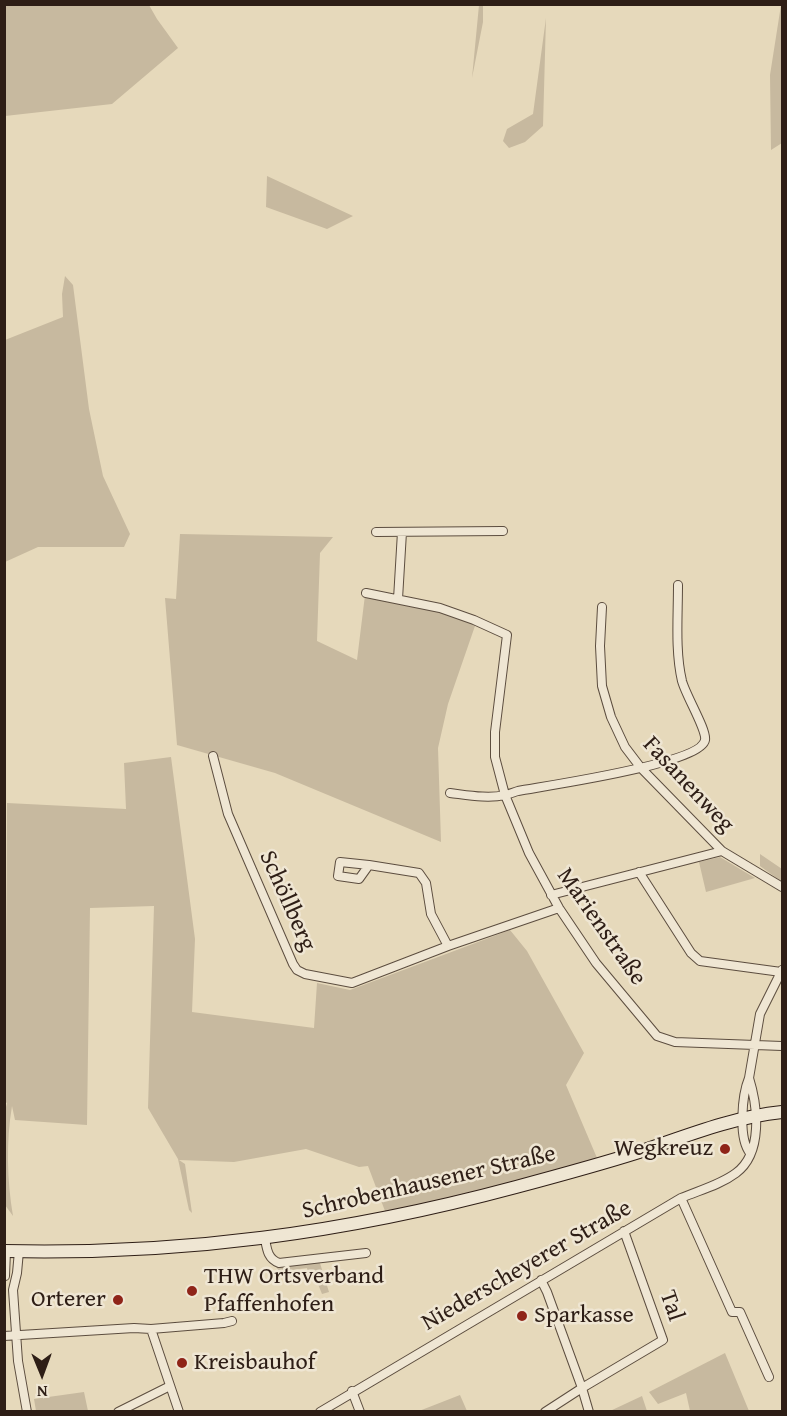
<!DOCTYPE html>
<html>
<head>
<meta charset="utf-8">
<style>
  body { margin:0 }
  #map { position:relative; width:787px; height:1416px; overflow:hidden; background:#e6d9bb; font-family:"Gentium Book Plus",serif }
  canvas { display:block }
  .frame { position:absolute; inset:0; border:6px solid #2e1e16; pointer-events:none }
  .north { position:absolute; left:12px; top:1344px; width:60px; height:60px; -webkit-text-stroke:4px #efe6d3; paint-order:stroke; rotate:179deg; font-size:16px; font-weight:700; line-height:24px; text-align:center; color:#2e1e16 }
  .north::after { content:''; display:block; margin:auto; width:21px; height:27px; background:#2e1e16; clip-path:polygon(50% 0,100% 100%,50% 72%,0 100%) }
</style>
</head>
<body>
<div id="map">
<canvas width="787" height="1416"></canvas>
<div class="frame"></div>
<div class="north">N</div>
</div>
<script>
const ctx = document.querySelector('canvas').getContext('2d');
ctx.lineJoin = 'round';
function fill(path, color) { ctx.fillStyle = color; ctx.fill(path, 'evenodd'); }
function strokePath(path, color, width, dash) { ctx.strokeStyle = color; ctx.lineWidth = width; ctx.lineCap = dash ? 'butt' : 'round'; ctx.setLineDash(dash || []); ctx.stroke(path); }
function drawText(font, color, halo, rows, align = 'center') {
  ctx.font = font + ' "Gentium Book Plus",serif'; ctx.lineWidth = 5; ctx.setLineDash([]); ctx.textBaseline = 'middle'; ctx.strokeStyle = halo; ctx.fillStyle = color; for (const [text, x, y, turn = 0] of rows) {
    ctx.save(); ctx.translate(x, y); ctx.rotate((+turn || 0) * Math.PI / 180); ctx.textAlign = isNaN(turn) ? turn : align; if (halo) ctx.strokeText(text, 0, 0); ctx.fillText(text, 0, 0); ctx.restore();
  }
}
fill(new Path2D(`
  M4 5H149L157 19 178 48 112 104 5 116Z
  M479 5H483V22L472 78Z
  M781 5H782V143L771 150 770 75Z
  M546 18 543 126 525 142 509 148 503 141 507 129 533 114Z
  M267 176 353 216 327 229 266 207Z
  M65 276 73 285 89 409 103 476 130 534 124 547H38L5 562V340L63 317 62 294Z
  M180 534 333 537 320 553 317 641 357 660 365 595 396 600 476 623 448 704 438 748 441 842 275 773 177 745 165 598 176 599Z
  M171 757 195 939 192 1012 314 1028 317 983 350 990 510 930 527 951 584 1053 566 1085 600 1165 388 1219 368 1166 359 1167 306 1149 234 1162 179 1160 185 1164 192 1213 189 1210 178 1159 148 1108 154 906 90 908 87 1125 15 1120 12 1106C6 1142 7 1180 13 1216L5 1205 4 1115 7 1103 5 1102C5 1002 7 903 7 803L126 809 124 763Z
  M760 854 782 869V882L760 866Z
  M720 857 755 878 706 892 699 862Z
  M319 1260 329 1292 322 1294 314 1274H308L307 1268 284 1271 285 1277 281 1276 276 1266Z
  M725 1353 749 1411H690L686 1393 658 1404 649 1392Z
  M84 1392 88 1411H36L34 1399Z
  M460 1395 467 1411H419Z
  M642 1396 647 1411H610Z`), '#c7b99f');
const minor = new Path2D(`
  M376 532 503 531
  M366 593 440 608 474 620 507 635 495 732V757L505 795 529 853 559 908 596 963 657 1036 675 1042 782 1046
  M398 599 402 532
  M602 607 600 646 602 686 611 717 625 747 641 768 722 851 782 887
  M213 756 228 814 293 964 297 970 305 974 352 983 448 946 559 908
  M450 793C467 795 488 799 505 795 510 794 514 792 518 791 544 786 701 764 705 740 707 730 686 696 682 681 675 651 678 617 678 585
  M340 862 369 865 359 879 338 876Z
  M369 865 419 873 426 883 431 914 448 946
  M639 872 691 953 700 961 781 972
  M551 895 722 851
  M750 1153C738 1138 742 1095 749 1078L760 1014 782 970
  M681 1198 732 1312H740L769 1377
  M265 1239C267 1250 268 1259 279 1263L366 1253
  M19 1251 17 1273 13 1290 18 1361 27 1412
  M5 1276 6 1251
  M541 1280 547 1292 582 1388 545 1412
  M151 1329 179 1412
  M4 1336 134 1328 151 1329 224 1323 232 1321
  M352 1391 360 1412
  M118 1412 170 1386
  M320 1412 681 1198C700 1190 720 1185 736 1173 763 1153 758 1107 749 1078
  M589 1412 582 1388 663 1340 624 1231`);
const secondary = new Path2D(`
  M4 1251C182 1255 345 1233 516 1187 557 1176 598 1165 639 1152 686 1136 733 1117 782 1112`);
strokePath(minor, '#5c4d3f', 10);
strokePath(secondary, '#2e1e16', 14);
strokePath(minor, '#efe6d3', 8);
strokePath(secondary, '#efe6d3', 12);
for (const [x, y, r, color] of [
  [725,1149,6,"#8f2418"],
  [192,1291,6,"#8f2418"],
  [118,1300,6,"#8f2418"],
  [522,1316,6,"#8f2418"],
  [182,1363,6,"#8f2418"]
]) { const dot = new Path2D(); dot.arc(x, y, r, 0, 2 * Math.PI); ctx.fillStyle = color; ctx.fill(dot); strokePath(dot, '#efe6d3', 2); }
drawText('24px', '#2e1e16', '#efe6d3', [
  ["Fasanenweg",688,785,47],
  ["Schöllberg",287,901,66],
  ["Marienstraße",601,927,55],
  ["Schrobenhausener Straße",429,1183,-13],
  ["Niederscheyerer Straße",527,1266,-30],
  ["Tal",671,1306,71]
]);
drawText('24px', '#2e1e16', '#efe6d3', [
  ["Wegkreuz",713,1149,"right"],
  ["THW Ortsverband",204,1277],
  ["Pfaffenhofen",204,1305],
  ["Orterer",106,1300,"right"],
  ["Sparkasse",534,1316],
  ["Kreisbauhof",194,1363]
], 'left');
</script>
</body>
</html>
